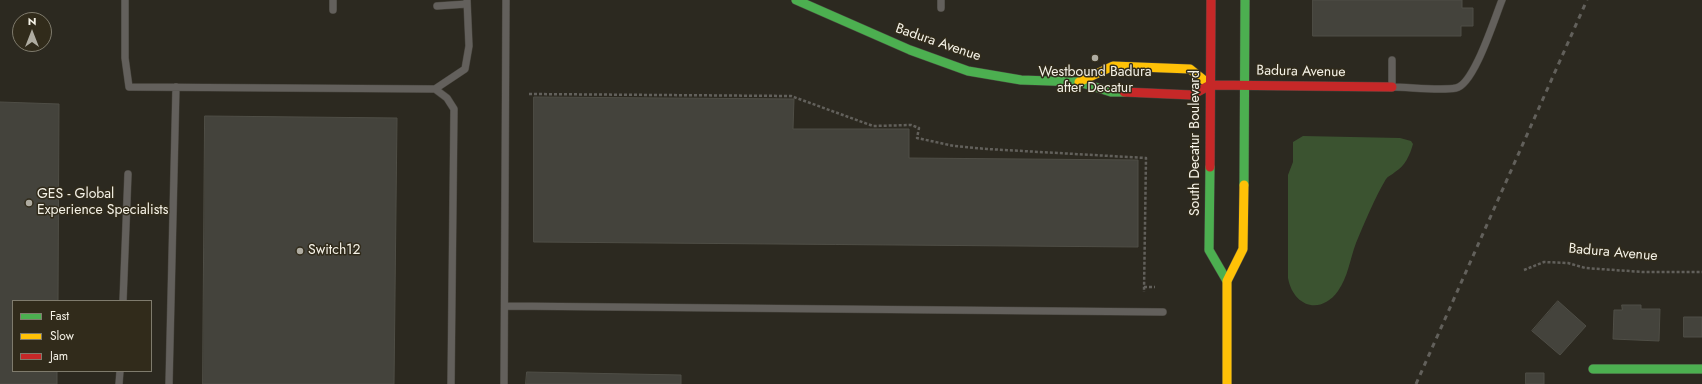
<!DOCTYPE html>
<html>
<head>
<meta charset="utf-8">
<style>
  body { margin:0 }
  #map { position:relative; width:1702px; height:384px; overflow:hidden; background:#2c2920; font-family:Jost,sans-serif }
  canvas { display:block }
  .legend { position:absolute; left:12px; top:300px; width:140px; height:72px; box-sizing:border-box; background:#312b1b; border:1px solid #7f7b6d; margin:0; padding:5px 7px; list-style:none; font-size:12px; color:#f5f2e7 }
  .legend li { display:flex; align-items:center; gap:8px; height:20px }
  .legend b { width:20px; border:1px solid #7f7b6d }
  .north { position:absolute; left:12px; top:12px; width:40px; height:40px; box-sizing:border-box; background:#312b1b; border:1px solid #7f7b6d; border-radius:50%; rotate:0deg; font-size:11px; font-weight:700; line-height:16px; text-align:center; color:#f5f2e7 }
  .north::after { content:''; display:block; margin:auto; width:14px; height:18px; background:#afaca1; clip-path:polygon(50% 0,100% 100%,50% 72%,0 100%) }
</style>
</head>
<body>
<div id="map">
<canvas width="1702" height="384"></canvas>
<ul class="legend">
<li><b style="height:5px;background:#4caf50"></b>Fast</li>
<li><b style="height:5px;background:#ffc107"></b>Slow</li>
<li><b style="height:5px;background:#c62828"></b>Jam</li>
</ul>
<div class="north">N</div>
</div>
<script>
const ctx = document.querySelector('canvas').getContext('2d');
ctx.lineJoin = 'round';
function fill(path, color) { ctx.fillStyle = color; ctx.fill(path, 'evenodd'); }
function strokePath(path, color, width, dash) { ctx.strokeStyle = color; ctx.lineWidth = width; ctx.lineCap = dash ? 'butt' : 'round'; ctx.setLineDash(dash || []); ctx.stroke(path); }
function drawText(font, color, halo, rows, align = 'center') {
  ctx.font = font + ' Jost,sans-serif'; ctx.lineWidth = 3; ctx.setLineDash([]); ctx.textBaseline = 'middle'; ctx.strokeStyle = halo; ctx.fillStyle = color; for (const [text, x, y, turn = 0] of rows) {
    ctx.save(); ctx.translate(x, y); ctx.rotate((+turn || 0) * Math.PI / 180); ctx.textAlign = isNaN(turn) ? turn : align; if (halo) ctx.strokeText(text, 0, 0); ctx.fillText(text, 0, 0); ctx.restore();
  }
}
fill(new Path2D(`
  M1303 136 1400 138 1411 141 1413 144C1410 155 1405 166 1395 172 1392 175 1388 176 1386 179 1375 197 1364 224 1356 243 1350 259 1348 277 1338 291 1320 316 1293 306 1288 278V175L1293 162V142Z`), '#3b5330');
const building = new Path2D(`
  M1313 0H1462V8H1473V26H1461V36H1313Z
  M534 97 794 99 793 129H909V158L1138 160V247L534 242Z
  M0 102 59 104 58 301H13V371H57V384H0Z
  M205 116 397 118 394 384H203Z
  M1558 301 1586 326 1560 355 1532 331Z
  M1622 305H1641V309H1660L1659 341 1613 339 1614 310H1622Z
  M1684 317H1702V337H1684Z
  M527 372 681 375V384H526Z
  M1526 373H1544V384H1526Z`);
fill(building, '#44433c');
strokePath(building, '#4f4e46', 1);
const lane = new Path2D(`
  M125 0V58L129 87 435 89 447 98 454 109 451 384
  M333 0V10
  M941 0V8
  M437 6 467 4
  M1392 60V87C1409 87 1440 91 1456 88 1474 85 1495 17 1502 0
  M435 89 465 69 469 46 467 0
  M123 301 128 174
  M505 306 1163 312
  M119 384 120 371
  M169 384 176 87
  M504 384 506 0`);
const fast = new Path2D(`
  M796 0 910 50 968 71 1021 80 1079 82 1111 92H1124
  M1210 167 1209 250 1227 281
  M1244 185 1245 0
  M1593 369H1702`);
const slow = new Path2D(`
  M1079 82 1113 66 1190 69 1210 85
  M1227 384V281L1243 249 1244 185`);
const jam = new Path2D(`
  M1124 92 1192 95 1210 85 1392 87
  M1210 167 1211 0`);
strokePath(lane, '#47443d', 8);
strokePath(fast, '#47443d', 10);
strokePath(slow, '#47443d', 10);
strokePath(jam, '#47443d', 10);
strokePath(new Path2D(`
  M529 94 791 96 873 126 911 125 919 128 917 138 954 146 987 149 1146 158 1144 292
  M1524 270 1544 262 1568 263 1585 268 1643 272H1702
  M1144 287H1155`), '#62605b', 2.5, [3, 2]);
strokePath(lane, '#63605c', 7);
strokePath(fast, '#4caf50', 9);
strokePath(slow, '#ffc107', 9);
strokePath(jam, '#c62828', 9);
strokePath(new Path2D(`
  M1416 384 1587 0`), '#62605b', 3, [5, 5]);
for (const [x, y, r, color] of [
  [1095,58,4,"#afaca1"],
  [29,203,4,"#afaca1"],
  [300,251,4,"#afaca1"]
]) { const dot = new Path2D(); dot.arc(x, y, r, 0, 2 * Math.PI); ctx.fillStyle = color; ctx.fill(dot); strokePath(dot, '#312b1b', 1.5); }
drawText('14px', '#f5f2e7', '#312b1b', [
  ["Badura Avenue",938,43,19],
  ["Badura Avenue",1301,72,1],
  ["South Decatur Boulevard",1196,143,-90],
  ["Badura Avenue",1613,253,5]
]);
drawText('14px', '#f5f2e7', '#312b1b', [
  ["Westbound Badura",1095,73,"center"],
  ["after Decatur",1095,89,"center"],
  ["GES - Global",37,195],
  ["Experience Specialists",37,211],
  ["Switch12",308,251]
], 'left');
</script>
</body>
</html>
